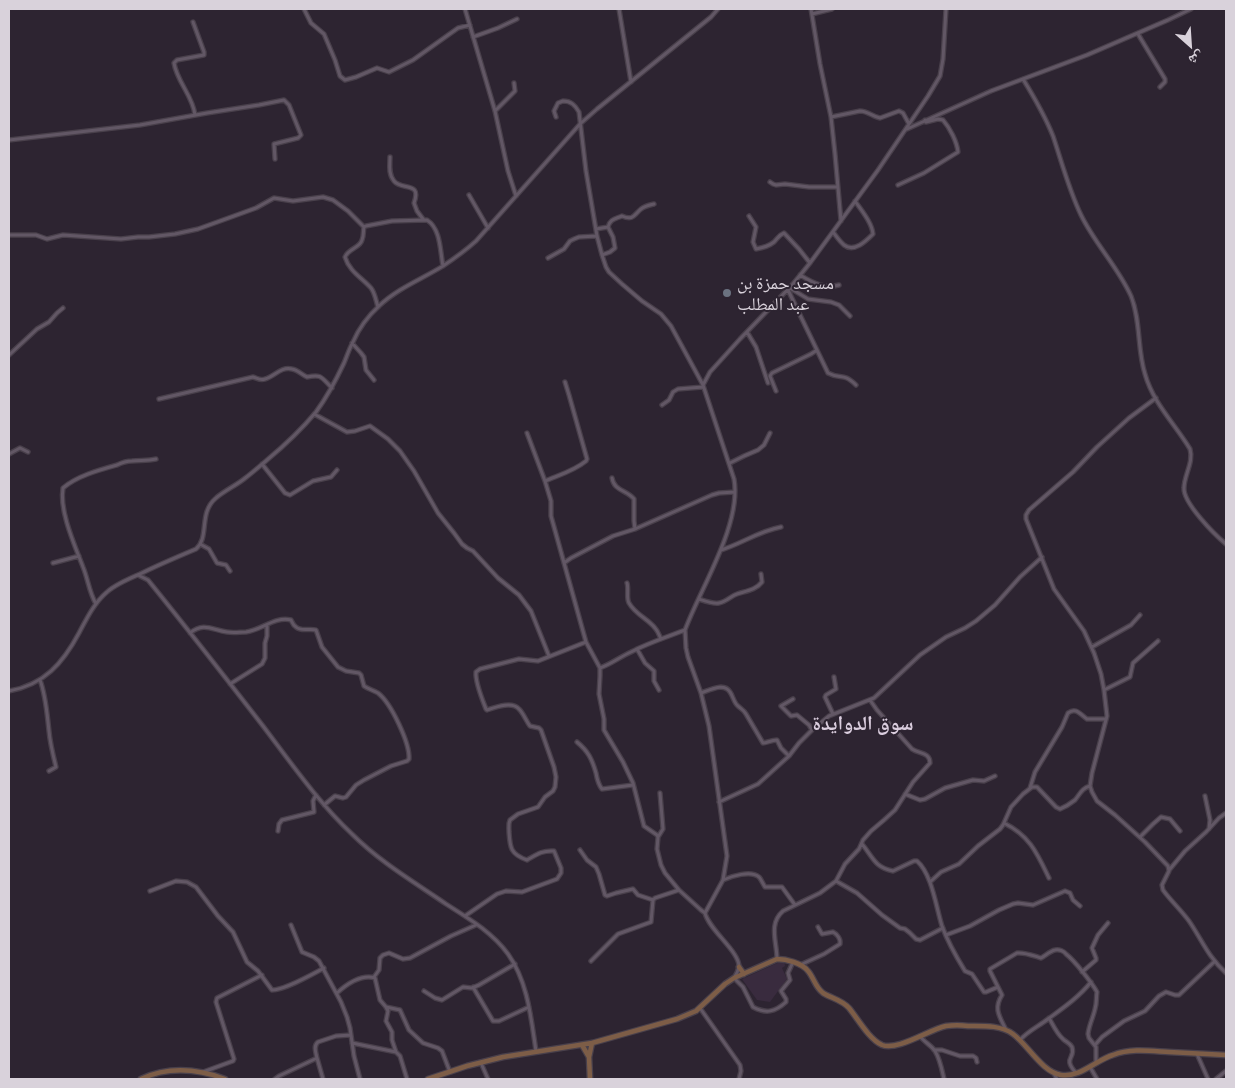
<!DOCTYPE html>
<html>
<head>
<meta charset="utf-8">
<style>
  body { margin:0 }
  #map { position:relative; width:1235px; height:1088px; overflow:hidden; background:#2d2431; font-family:Barlow,"Noto Naskh Arabic",sans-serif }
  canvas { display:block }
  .frame { position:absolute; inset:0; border:10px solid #d9d2db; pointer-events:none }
  .north { position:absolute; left:1165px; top:20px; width:50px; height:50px; -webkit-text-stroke:4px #2d2431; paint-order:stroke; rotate:154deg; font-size:14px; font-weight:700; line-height:20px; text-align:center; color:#d9d2db }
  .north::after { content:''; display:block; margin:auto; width:18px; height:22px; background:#d9d2db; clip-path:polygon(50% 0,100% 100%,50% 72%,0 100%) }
</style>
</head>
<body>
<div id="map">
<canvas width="1235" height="1088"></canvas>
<div class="frame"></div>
<div class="north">ش</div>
</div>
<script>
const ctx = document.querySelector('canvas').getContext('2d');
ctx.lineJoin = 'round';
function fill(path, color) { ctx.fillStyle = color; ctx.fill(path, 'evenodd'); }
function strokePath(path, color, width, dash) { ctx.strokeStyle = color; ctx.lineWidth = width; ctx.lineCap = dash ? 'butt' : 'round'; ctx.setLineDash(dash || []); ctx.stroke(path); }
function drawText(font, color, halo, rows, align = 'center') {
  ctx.font = font + ' Barlow,"Noto Naskh Arabic",sans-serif'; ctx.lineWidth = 4; ctx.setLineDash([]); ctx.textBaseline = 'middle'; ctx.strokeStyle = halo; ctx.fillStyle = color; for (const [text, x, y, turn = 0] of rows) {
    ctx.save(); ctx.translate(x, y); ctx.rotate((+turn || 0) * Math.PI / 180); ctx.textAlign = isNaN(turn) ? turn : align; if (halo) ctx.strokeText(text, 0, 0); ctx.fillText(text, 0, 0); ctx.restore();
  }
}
fill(new Path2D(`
  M784 960 785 966 782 968 787 979 770 1002 757 1000 742 979Z`), '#392b3e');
const street = new Path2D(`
  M304 9 311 23 324 34 335 60 340 76 345 80 356 77 377 68 389 72 413 60 458 28 470 25
  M465 9 495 111 508 171 516 196
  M619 9 631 82
  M811 9 820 64 831 117 835 154 841 221
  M812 14 832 9
  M193 22 204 52V55L177 60 174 63C177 82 193 96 195 115
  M1138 34 1165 79V82L1160 87
  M473 37 498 28 517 19
  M1023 79C1034 97 1045 116 1053 136 1062 163 1069 190 1081 215 1095 244 1118 267 1131 296 1141 321 1137 349 1145 374 1153 403 1175 424 1190 449 1194 462 1184 475 1184 488 1183 503 1215 535 1226 544
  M495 111 515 91 514 83
  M556 117 554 111 558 103 563 101C571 101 575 105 579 112L586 171 597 236 602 255 606 267 609 272 622 284 642 301 661 314 671 326 703 385 734 479C742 524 701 587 685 630L686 648 688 657 701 693 709 726 727 856 723 880 705 913C709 930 740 952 739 967 738 971 736 975 734 978L743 987 753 1007C766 1014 775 1012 786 1002V999L781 991 790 980 788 973 793 962
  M831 117 860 111C868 111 873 117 880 118L899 111 903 113 909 124
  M907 129 991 91 1087 55 1168 20 1191 9
  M9 140 140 125 207 113 259 105 284 100 289 105 301 135 298 138 274 144 275 159
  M390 157C390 164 388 174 394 181 402 191 422 181 414 203L417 211 423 219
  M770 182 773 184 776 185 785 184 809 187H838
  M898 185 924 173 958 152C957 142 950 128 943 120L938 119 926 122 925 120
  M469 195 488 228
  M749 216 756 227 753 242 756 249C762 248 769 246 774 242 778 238 779 235 784 233L799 249 810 263
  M608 227C610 219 615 219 622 216 633 221 634 215 641 209 645 206 650 205 654 204
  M596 229 608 227
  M833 232C836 236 840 242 844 245 854 253 866 241 873 234 872 223 862 211 855 201
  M9 235H36L47 239 63 235 121 239 138 237H149L175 234 198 229 234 216 256 208 274 198 293 201 323 197 333 200 348 211 364 227
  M602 255 610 252 615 248 613 237 608 227
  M548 258 564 249 570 241 574 239 579 237 597 236
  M800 275C813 283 825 289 839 285
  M790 288 808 299 831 302 839 305 850 316
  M788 290 828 373C841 380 843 372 856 385
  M378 307C376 301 375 293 371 288 362 278 349 271 345 257 349 248 360 248 362 240 364 236 363 231 364 227L366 226 392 221 427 220C441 229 440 251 443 266
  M747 332 756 347 768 383
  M352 343 361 353 364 357 366 370 374 380
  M9 355 37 329 49 322 57 313 63 308
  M565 382 569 395 587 459 586 461C574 471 559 475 545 481L551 501V516L586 642 600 668V676L599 694 604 719V730L623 762 633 783 644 826 657 835 658 837
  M703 385 710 372 740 339 793 284 810 263 878 170 928 96 940 76 943 59 946 9
  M776 391 770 376 772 373 811 354 817 350
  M1156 398 1129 418 1097 447 1073 472 1029 510 1026 515V519L1054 589 1084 631 1094 653 1101 674 1104 690 1107 716 1092 773 1090 786 1092 792 1097 801 1115 815 1145 842 1168 866 1169 871 1162 885 1163 890C1171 901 1181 910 1189 921 1202 940 1208 957 1226 973
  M159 399 253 377C257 378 260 381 265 379 274 377 281 366 292 369 298 370 302 375 307 377 322 374 321 377 332 388
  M662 405 669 400 673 392 678 389 703 387
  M314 414 347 432 355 431 370 426 388 439 400 451 414 471 438 513 454 533 462 544 467 548 473 551 498 578 519 595 531 611 549 656
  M527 433 545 481
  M9 454 20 448 28 452
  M730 463 744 456 758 450 764 445 770 433
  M262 464 285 493 290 495 313 481 331 477 337 470
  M612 478C614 491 627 490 634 499V521L635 529
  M200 544 209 549 217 563 226 565 230 571
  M721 550C741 544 759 531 781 527
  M53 563 79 556
  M564 563 571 558 613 536 635 529 712 495 719 493 735 492
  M138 575 148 580C187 628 225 677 263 726 291 763 318 802 352 834 380 862 414 882 446 904 468 918 492 932 508 954 528 982 531 1018 536 1051
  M627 583C629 589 626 598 629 603 635 614 648 619 655 628 658 631 659 635 661 639
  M699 599C705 601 713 604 719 603 726 602 731 596 737 594 746 591 756 590 762 582L761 574
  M96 604C89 592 88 579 83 567 75 546 59 511 63 488 77 476 99 470 117 465 121 463 127 461 132 461 140 460 147 461 156 459
  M190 633C204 622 212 630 227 632 233 633 240 632 246 632 262 630 275 616 291 620 292 622 293 625 296 627 301 632 310 628 316 630L322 647 338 667 346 671 359 673 361 675 364 686C368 689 373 690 378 693 391 703 410 743 409 759L407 761 391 766 364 780 356 785 346 797 343 798 335 796 324 805
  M1092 647 1131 625 1140 615
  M637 649 645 663 654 671V681L659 690
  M600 668C611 664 620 657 631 652 648 643 667 637 685 630
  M40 680C46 696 47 714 49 731 50 743 53 755 56 767L49 771
  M230 684 262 664 265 658V643L267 636V626
  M1104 690 1130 677 1133 663 1158 641
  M9 691C44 685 63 663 79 633 87 618 94 603 107 592 116 584 128 579 140 574 158 565 177 557 196 549 210 537 198 513 216 498 224 491 235 486 244 479 252 473 260 466 267 460 285 445 301 430 316 412 327 397 336 380 344 363 347 356 349 349 353 342 359 328 368 316 379 306 398 288 422 279 443 266 455 258 466 250 476 241L580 124 597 109 711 17 718 9
  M701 693C710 690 724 682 730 692 733 696 734 703 738 706 741 709 744 710 746 714L763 743C767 743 771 740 777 740L781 748 789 756
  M793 699 781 706 791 716 797 715 809 725 812 730
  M833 714 825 697 826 695 836 689 834 677
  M577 742C588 751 592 759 596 773 597 779 598 784 602 789L633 785
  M1030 788 1035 772 1062 727 1068 713C1076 707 1080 714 1087 719H1106
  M660 793 663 829 658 837 657 849 661 865 665 873 679 890 701 910 705 913
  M905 794 920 800 925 799 945 788 973 780 984 781 995 776
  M1205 796 1210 820 1209 829
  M719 802 758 784 789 756 799 743 812 730 829 716 874 698 920 655 946 637 965 628 976 621 995 605 1020 577 1042 557
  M1004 823C1030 836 1037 853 1049 878
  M278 831 279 824 282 820 314 812 313 801 316 795
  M1140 837 1153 824 1161 817 1170 819 1180 831
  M862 844C873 857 874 867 893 871L914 861H917C932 874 936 907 942 926 947 940 957 958 965 971L972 974 984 992H986L998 987
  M580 850 587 860 596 867 599 874 605 895 607 896 616 893 633 889 638 895 653 900
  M1170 869 1185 851 1206 832 1219 818 1226 813
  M723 880C732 876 751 870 759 877 761 879 763 884 765 887H782L795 905
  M836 881 857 893 882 915 900 928 905 929 910 933 916 939 920 940 943 928
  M930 882 941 872 959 864 978 846 1000 829 1003 825 1011 807 1023 794 1032 787H1037L1056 807 1060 809C1065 807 1070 804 1075 800 1080 794 1082 788 1090 786
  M150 891 176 881 187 882 196 887 218 916 233 932 247 962 258 971 272 990C285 990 311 975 324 968
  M465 916 497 894 506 891 522 892 557 879 561 873V868L554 851C542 850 536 855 527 860 510 854 510 847 509 832 509 827 508 824 510 820L518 814 538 807 545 797 553 791 555 787 556 777 554 767 541 730 539 728 530 726C526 721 524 714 519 709 512 701 496 707 487 710L486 709C482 699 475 682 476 672L480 669 519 659 538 661 586 642
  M291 925 302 952 314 957 319 961 341 1002 347 1017 350 1028 354 1056 360 1079
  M946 935 970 926 999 910 1013 904 1018 903 1033 905 1065 891 1070 893 1073 900 1080 906
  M777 959C777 942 768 924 783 911L820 893 836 881 845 864 859 849 863 840 871 831 884 820 895 810 913 782 930 763C930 752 919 754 912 749L877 710 870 700
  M591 961 618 934 651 922 653 900 655 898 679 890
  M800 965 824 954 840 944C841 939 837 934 833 932L822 934 818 927
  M1082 972 1096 960V958L1092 948 1098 935 1108 923
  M374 977 379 970 380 958 383 955 389 953 403 959 410 958 451 936 476 925
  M473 987 493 1021H499L529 1007
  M424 991 435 998 442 1000 463 987 472 988 479 985 515 964
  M337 993C347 984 361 974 375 978L380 1000 386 1007 388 1011 386 1021 392 1032V1040L396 1052
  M386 1007 400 1010 409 1030 423 1043 438 1048 442 1051 450 1072
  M700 1008 740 1065 741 1071 739 1079
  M1049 1018C1053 1025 1057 1034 1063 1039 1066 1042 1070 1043 1072 1047 1076 1059 1062 1057 1076 1073
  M1006 1030C1000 1017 993 1009 1002 995L990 971V969L1017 953C1025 952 1034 956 1041 958 1045 956 1050 951 1055 950 1059 949 1064 951 1066 954 1075 961 1092 983 1097 992 1096 998 1097 1003 1095 1009 1093 1018 1089 1025 1088 1034L1089 1038 1096 1047V1063
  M920 1036C924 1042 931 1045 935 1051 940 1059 942 1070 944 1079
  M1020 1040C1028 1031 1039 1026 1048 1019 1063 1008 1079 997 1091 982
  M352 1043 396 1052 400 1056 407 1079
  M1095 1045 1102 1037 1124 1021 1145 1011 1159 996 1166 992 1175 995H1179L1214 962
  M934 1050H942L960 1056H973L976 1058 977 1062
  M1197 1054 1208 1079
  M317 1058 323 1079
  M481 1063 488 1079
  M1090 1067 1097 1079
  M203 1072 233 1061 234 1059 216 1002 217 998 262 975
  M1053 1072 1057 1079
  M275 1079 279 1076 317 1058C316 1053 313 1046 318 1042L336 1036 351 1035
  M1216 1079 1226 1071`);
const secondary = new Path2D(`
  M739 967 744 974
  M582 1045 589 1057
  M141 1079C169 1066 198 1069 225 1079
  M428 1079 467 1066 503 1057 592 1043 677 1019 696 1011 725 984 734 978 777 959C786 959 802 963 808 971 814 978 815 987 823 993 831 998 842 1000 849 1008 858 1019 869 1039 882 1045 898 1051 928 1030 946 1026 953 1025 961 1025 968 1026 983 1026 1001 1025 1013 1034 1028 1045 1042 1072 1061 1075 1080 1078 1096 1060 1113 1055 1131 1048 1151 1051 1169 1052 1188 1053 1207 1054 1226 1055
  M590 1079 589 1057 592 1043`);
strokePath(street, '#49404b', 5.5);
strokePath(secondary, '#49404b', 7);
strokePath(street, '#625765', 3);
strokePath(secondary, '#7d5d47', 4.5);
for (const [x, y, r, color] of [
  [727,293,5,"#6b7280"]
]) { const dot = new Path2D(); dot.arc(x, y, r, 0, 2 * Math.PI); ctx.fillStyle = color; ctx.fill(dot); strokePath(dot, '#2d2431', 2); }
drawText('18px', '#d9d2db', '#2d2431', [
  ["مسجد حمزة بن",737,283],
  ["عبد المطلب",737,304]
], 'left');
drawText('bold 20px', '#dacdde', '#2d2431', [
  ["سوق الدوايدة",863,723]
]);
</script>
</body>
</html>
